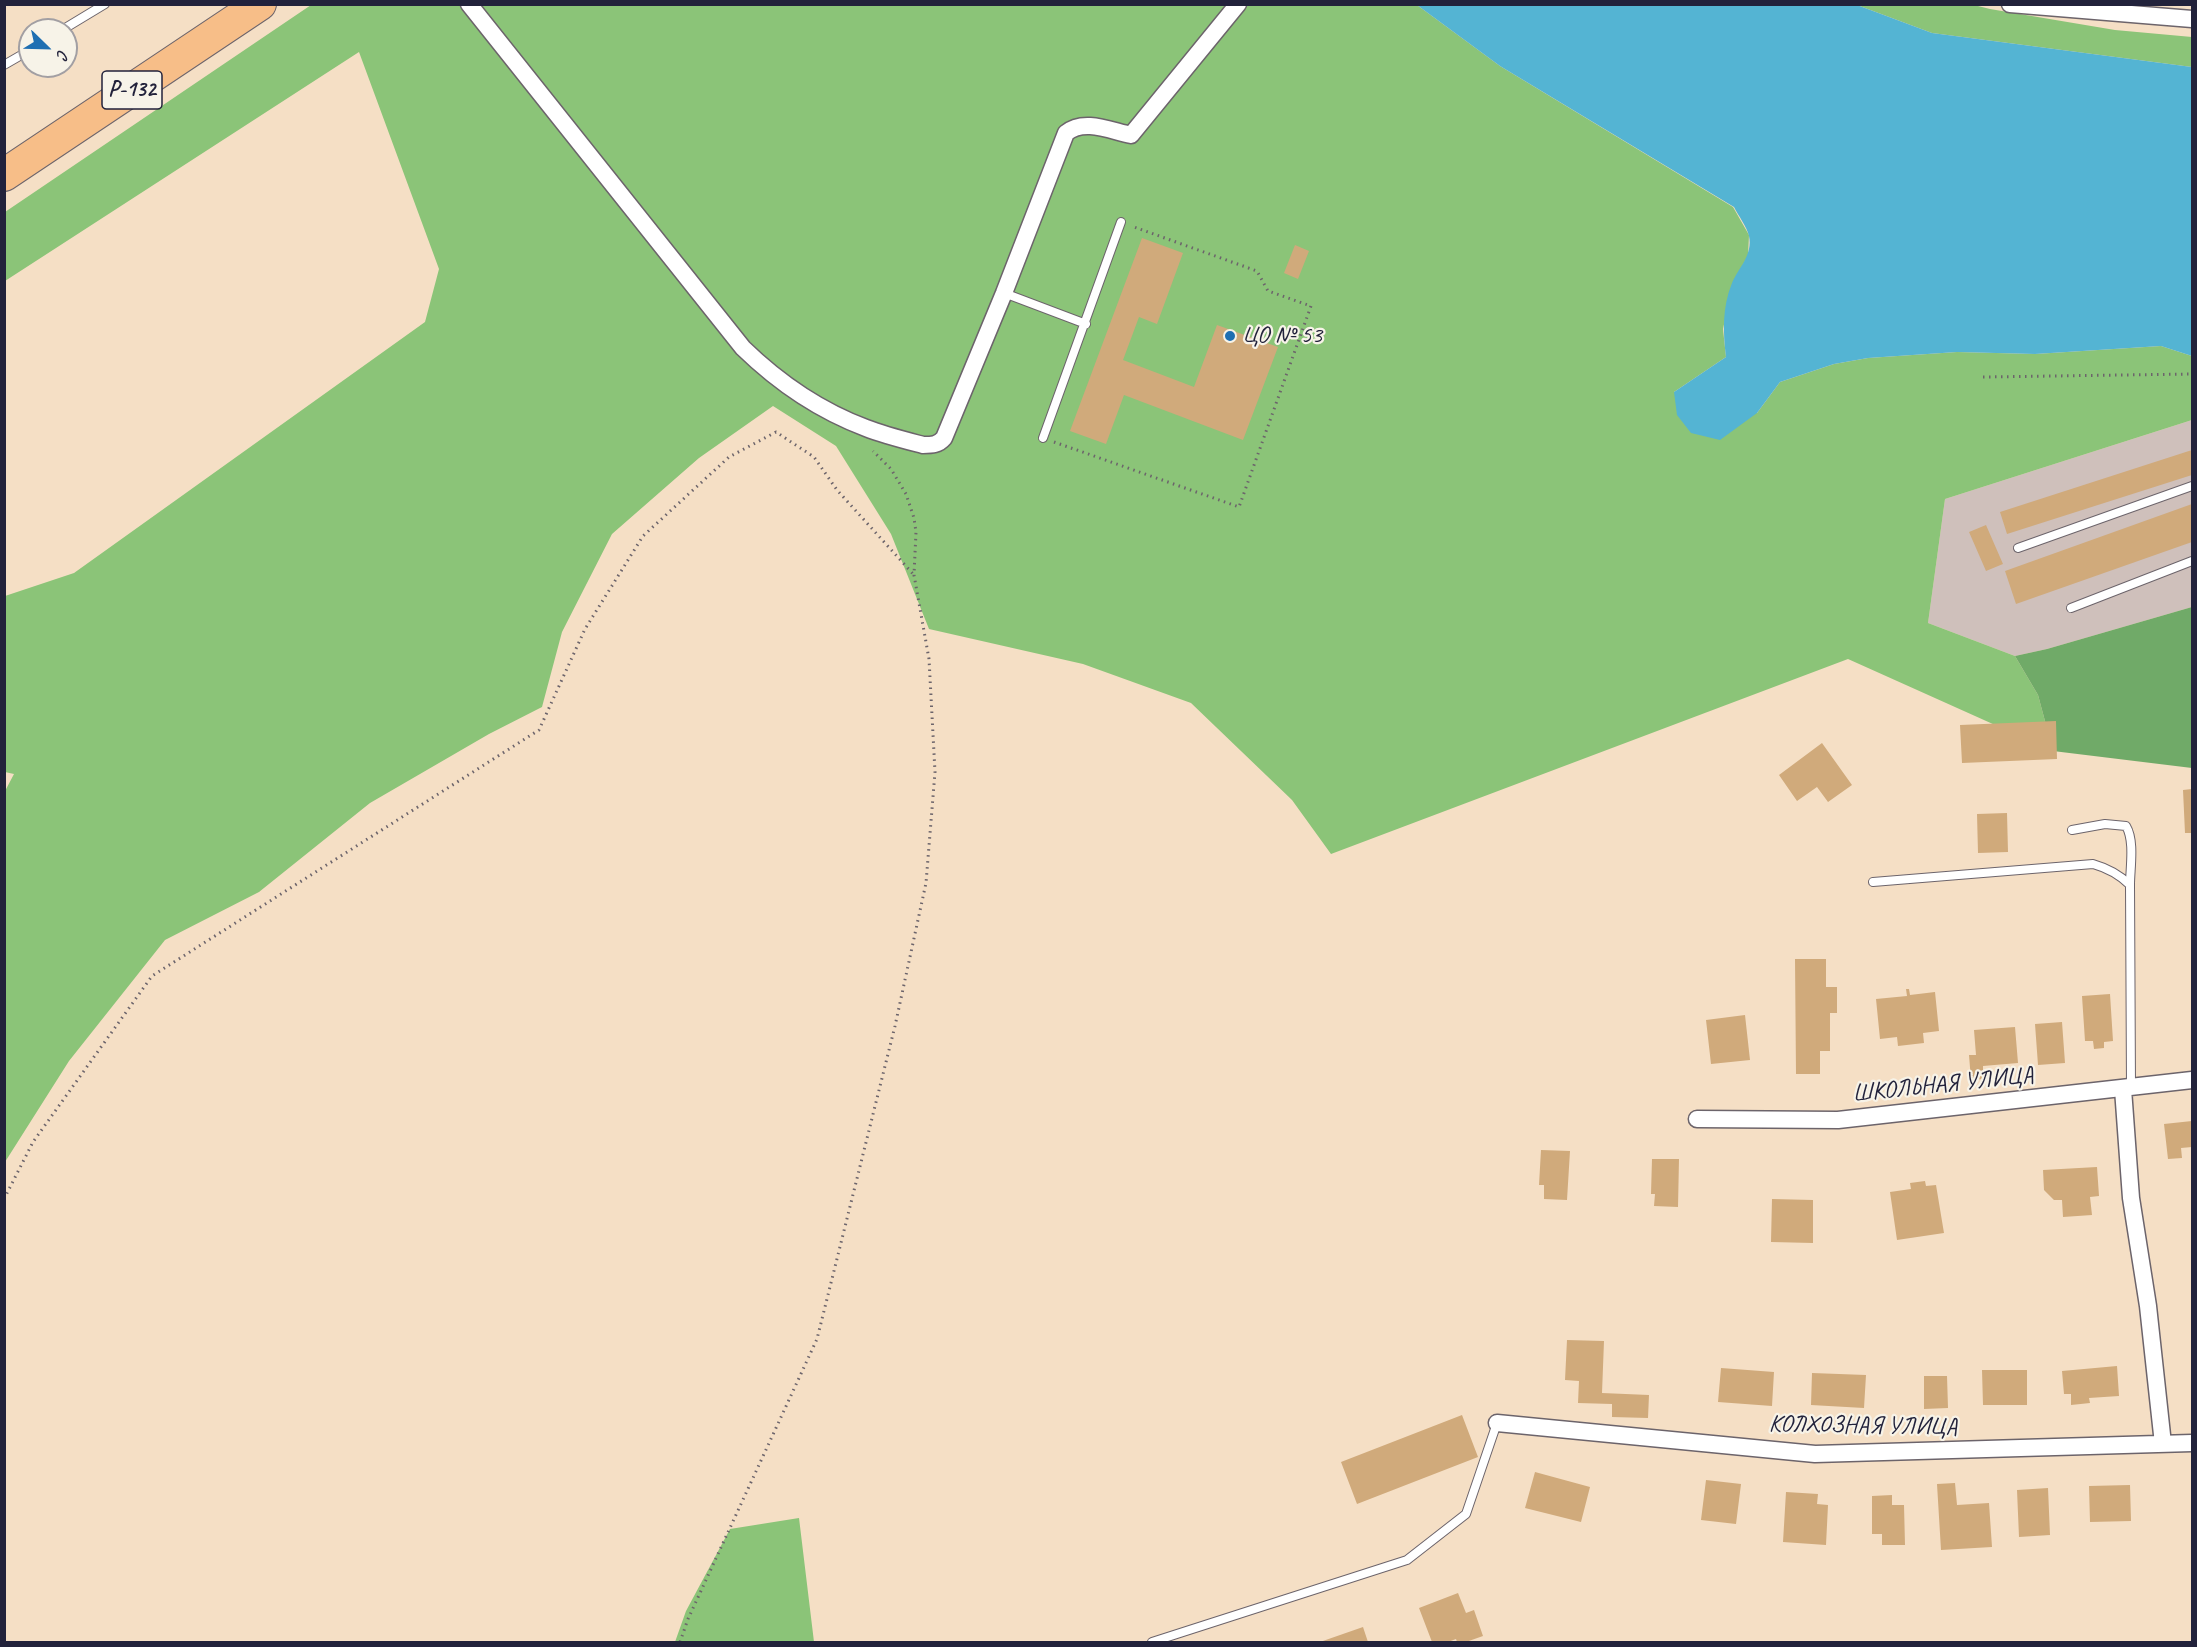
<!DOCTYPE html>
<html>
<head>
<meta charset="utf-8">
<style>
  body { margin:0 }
  #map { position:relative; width:2197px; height:1647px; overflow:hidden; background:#f5dfc5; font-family:Caveat,sans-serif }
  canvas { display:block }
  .frame { position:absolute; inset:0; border:6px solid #22223b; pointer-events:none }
  .north { position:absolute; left:18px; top:18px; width:60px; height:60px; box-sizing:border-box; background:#f7f3e8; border:2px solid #a29fa3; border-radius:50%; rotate:113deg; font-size:16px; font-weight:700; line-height:24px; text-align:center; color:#22223b }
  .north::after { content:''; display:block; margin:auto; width:21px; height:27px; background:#1f6fb2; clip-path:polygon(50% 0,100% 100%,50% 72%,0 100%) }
</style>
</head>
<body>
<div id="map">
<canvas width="2197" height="1647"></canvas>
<div class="frame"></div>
<div class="north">С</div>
</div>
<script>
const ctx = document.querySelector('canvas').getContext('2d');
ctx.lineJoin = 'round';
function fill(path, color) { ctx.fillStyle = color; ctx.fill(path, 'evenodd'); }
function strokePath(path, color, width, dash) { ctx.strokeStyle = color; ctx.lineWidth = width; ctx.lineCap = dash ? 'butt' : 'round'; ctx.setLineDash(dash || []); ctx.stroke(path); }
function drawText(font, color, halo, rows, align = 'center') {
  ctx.font = font + ' Caveat,sans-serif'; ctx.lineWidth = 4.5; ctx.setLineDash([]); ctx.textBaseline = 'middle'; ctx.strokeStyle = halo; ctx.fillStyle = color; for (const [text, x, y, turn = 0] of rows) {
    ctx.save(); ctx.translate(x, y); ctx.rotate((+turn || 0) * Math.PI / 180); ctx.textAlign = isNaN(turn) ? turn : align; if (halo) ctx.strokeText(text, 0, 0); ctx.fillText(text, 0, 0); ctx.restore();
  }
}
fill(new Path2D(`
  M2192 420V607L2047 649 2015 656 1928 623 1945 499Z`), '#cfc0bb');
fill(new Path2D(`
  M311 5H1417L1500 66 1733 207 1749 235 1748 256 1733 283 1723 329 1726 357 1674 392 1757 413 1780 382 1834 364 1868 358 1957 352 2035 354 2161 346 2192 356V420L1945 499 1928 623 2015 656 2038 695 2053 751 1848 659 1331 854 1292 800 1191 703 1083 664 929 629 891 534 836 446 773 406 699 458 612 534 562 632 542 707 489 734 370 803 259 892 165 940 69 1061 5 1162 4 793 14 774 5 772V596L74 573 425 322 439 269 359 52 5 281V212Z
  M1857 5H1974L1990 9 2115 30 2192 37V67L1932 33Z
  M799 1518 814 1642H675L686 1611 730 1529Z`), '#8bc478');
fill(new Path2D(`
  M2192 607V768L2053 751 2038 695 2015 656 2047 649Z`), '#70aa68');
fill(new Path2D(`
  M1417 5H1857L1932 33 2192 67V356L2161 346 2035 354 1957 352 1868 358 1834 364 1780 382 1757 413 1720 440 1691 433 1677 415 1674 392 1726 357C1723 332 1722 308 1732 283 1739 267 1753 255 1749 236 1747 227 1738 215 1734 207L1500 66Z`), '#54b4d3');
fill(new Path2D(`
  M1142 238 1183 253 1157 324 1139 317 1123 360 1194 387 1217 325 1278 347 1243 440 1124 395 1106 444 1070 431Z
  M1295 245 1309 251 1298 279 1284 273Z
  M2192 450V475L2007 534 2000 512Z
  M2192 504V542L2016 604 2005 571Z
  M1986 525 2003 564 1986 571 1969 532Z
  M2056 721 2057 759 1962 763 1960 725Z
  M1822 743 1852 785 1828 802 1817 787 1797 801 1779 775Z
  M2192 789V833H2185L2183 790Z
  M2007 813 2008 852 1978 853 1977 814Z
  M1795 959H1826V987H1837V1013H1830V1051H1820V1074H1796Z
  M1906 989H1909L1910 995 1935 992 1939 1031 1923 1033 1924 1043 1898 1046 1897 1037 1880 1039 1876 999 1907 996Z
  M2110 994 2113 1041 2104 1042V1048L2094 1049 2093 1041H2085L2082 996Z
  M1745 1015 1750 1060 1711 1064 1706 1020Z
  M2062 1022 2065 1063 2038 1065 2035 1024Z
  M2015 1027 2018 1063 1983 1066V1079L1971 1080 1969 1055H1976L1974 1030Z
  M2192 1121V1147L2181 1148 2182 1158 2168 1159 2164 1124Z
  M1541 1150 1570 1151 1567 1200 1544 1199V1185H1539Z
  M1652 1159H1679L1678 1207 1654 1206 1655 1194H1651Z
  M2097 1167 2099 1196 2090 1197 2092 1215 2063 1217 2062 1200H2054L2044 1190 2043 1170Z
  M1925 1181 1926 1186 1936 1185 1944 1233 1897 1240 1890 1192 1911 1189 1910 1183Z
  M1772 1199 1813 1200V1243L1771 1242Z
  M1567 1340 1604 1341 1602 1393 1649 1395 1648 1418 1612 1417V1404L1578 1403 1579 1381 1565 1380Z
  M2117 1366 2119 1396 2089 1398 2090 1403 2071 1405V1394H2064L2062 1371Z
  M1721 1368 1774 1372 1772 1406 1718 1402Z
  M1982 1370H2027V1405H1983Z
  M1812 1373 1866 1375 1864 1408 1811 1405Z
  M1924 1376H1947L1948 1408 1924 1409Z
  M1462 1415 1478 1457 1357 1504 1341 1462Z
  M1535 1472 1590 1487 1581 1522 1525 1508Z
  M1706 1480 1741 1484 1736 1524 1701 1520Z
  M1955 1483 1957 1505 1989 1503 1992 1547 1941 1550 1937 1484Z
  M2130 1485 2131 1521 2090 1522 2089 1486Z
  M2048 1488 2050 1535 2019 1537 2017 1490Z
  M1786 1492 1818 1494 1817 1504 1828 1505 1826 1545 1783 1542Z
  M1892 1495V1505H1904L1905 1545H1882V1534H1872V1496Z
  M1458 1593 1466 1613 1474 1610 1483 1636 1466 1642H1457L1456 1639 1448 1642H1432L1419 1608Z
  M1363 1627 1368 1642H1320Z`), '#d0aa7b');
const lane = new Path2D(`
  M62 30 105 4
  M4 65 30 50
  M1004 293 1086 324
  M1043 438 1121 222
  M2018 548 2192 486
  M2071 608 2192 561
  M2072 830 2105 824 2126 826C2135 841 2130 868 2130 885
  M1873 882 2093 864C2107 868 2119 874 2130 885L2131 1088
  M1152 1642 1407 1560 1466 1514 1497 1423`);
const street = new Path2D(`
  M469 4 743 348C779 383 818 410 866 428 884 435 904 440 923 445 932 445 938 445 944 438L1004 293 1066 133C1084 118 1111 131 1131 135L1238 4
  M2010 4 2192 19
  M2123 1089 2131 1198 2148 1306 2163 1444
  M1697 1119 1838 1120 2192 1080
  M1497 1423 1815 1454 2192 1443`);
const highway = new Path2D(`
  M4 175 260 4`);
strokePath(lane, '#6c646b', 10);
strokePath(street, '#6c646b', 19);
strokePath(highway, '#6c646b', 34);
strokePath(new Path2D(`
  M1983 377 2192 374
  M1054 442 1239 507 1311 306 1268 291 1257 271 1134 227
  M4 1199 33 1142 152 976 539 730 585 629 643 536 729 457 776 432 814 457 837 490 914 575
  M680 1642 688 1619 817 1339 895 1026 926 883 935 772 929 659 914 575 916 532 914 518 906 494 891 469 873 451`), '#6c646b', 3, [1.5, 4.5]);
strokePath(lane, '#fff', 8);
strokePath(street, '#fff', 16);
strokePath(highway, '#f7be88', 32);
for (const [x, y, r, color] of [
  [1230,336,6,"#1f6fb2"]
]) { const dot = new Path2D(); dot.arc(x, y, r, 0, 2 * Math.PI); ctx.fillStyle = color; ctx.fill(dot); strokePath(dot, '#f7f3e8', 2); }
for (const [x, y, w] of [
  [132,90,60]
]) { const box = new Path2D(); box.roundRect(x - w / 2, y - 19, w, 38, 4.5); ctx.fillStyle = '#f7f3e8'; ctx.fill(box); strokePath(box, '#22223b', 1.5); }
drawText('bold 22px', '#22223b', null, [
  ["Р-132",132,90]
]);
drawText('24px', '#22223b', '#f7f3e8', [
  ["ЦО № 53",1242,336]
], 'left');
drawText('24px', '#22223b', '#f7f3e8', [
  ["ШКОЛЬНАЯ УЛИЦА",1943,1085,-6],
  ["КОЛХОЗНАЯ УЛИЦА",1863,1426,1]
]);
</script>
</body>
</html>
